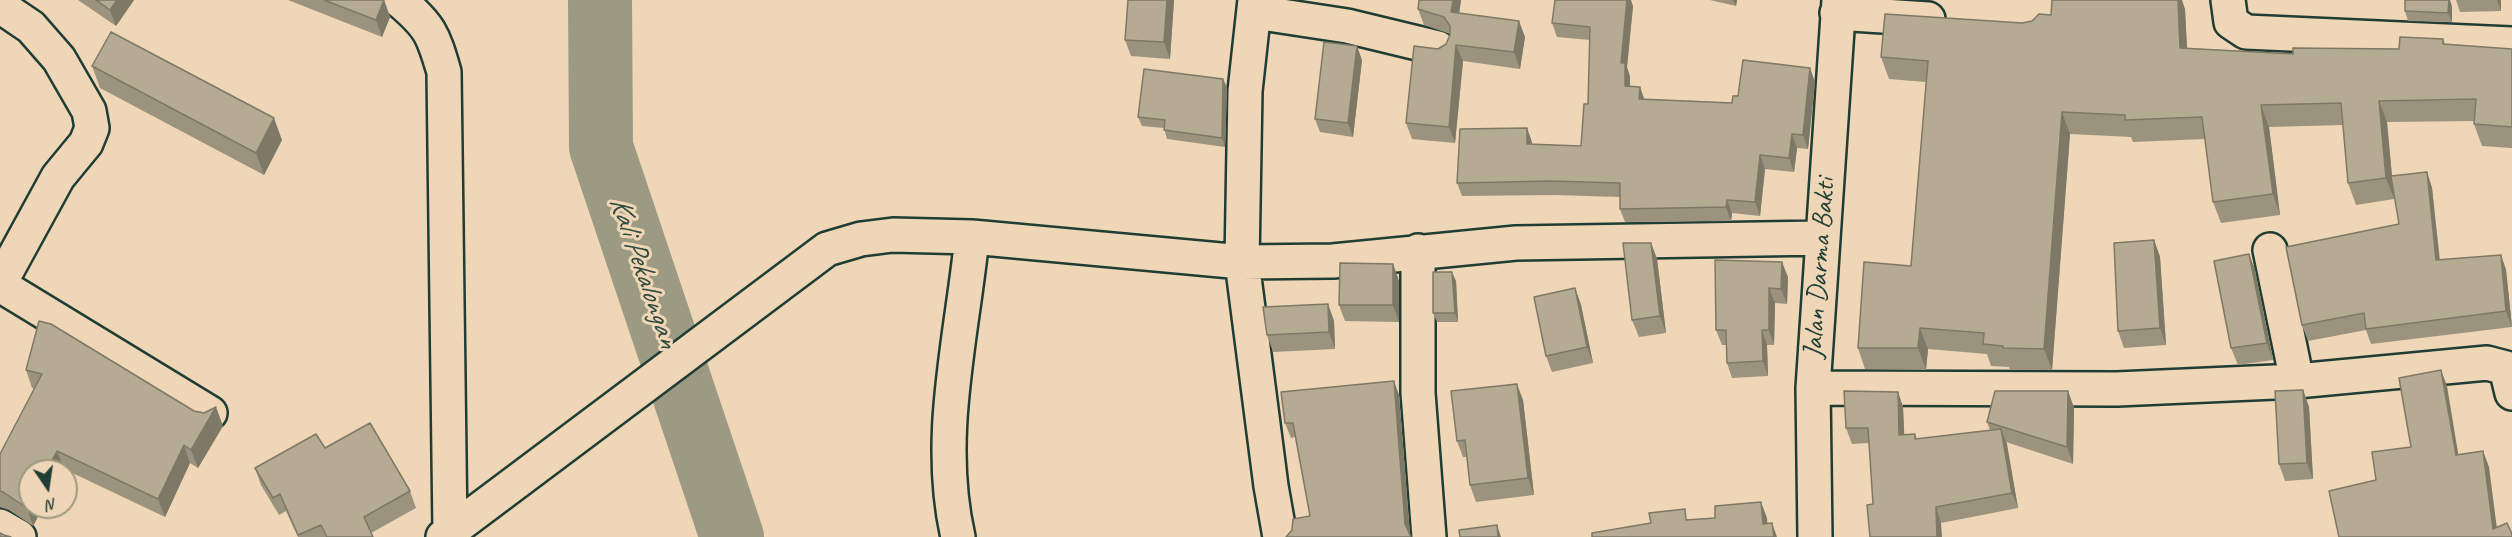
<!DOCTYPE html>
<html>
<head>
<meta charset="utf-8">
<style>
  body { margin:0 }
  #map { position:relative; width:2512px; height:537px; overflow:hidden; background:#eed6b6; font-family:Caveat,sans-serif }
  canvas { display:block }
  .north { position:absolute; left:18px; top:459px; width:60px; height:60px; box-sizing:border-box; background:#eed6b6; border:2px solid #9b9982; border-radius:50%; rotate:167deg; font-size:16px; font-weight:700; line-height:24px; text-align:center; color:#1f3d34 }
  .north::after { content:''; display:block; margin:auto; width:21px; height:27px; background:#1f3d34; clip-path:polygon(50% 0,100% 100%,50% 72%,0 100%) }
</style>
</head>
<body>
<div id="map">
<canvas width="2512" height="537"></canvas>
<div class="north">N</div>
</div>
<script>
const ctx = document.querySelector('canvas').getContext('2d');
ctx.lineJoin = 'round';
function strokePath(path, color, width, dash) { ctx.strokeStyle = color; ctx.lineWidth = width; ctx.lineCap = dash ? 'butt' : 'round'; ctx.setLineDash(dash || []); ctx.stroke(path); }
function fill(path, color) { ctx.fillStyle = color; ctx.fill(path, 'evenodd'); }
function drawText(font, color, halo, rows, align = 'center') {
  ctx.font = font + ' Caveat,sans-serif'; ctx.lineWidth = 6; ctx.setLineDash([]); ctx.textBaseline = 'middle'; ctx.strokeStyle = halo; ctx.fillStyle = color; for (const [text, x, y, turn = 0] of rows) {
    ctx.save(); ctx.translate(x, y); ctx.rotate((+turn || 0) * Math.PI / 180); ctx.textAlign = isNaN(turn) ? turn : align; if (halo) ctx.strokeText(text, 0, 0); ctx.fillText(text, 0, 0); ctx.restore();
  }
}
strokePath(new Path2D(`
  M600 0 601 147 732 537`), '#9c9a83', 64);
const minor = new Path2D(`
  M399 0C430 26 433 34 444 72L450 532
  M1255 0 1245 91 1242 262 1271 486 1280 537
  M2228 0 2231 22 2246 32 2512 44
  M0 6 31 27 59 59 89 111 92 128 86 143 58 177 0 283
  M1255 12 1347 26 1438 48
  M1837 13 1928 19
  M2270 250 2297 381
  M1418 251V393L1429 537
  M0 285 210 413
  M1813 388 2117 389 2297 381 2487 363 2506 368 2512 393
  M0 526 19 537
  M443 537 827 249 861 239 893 235 972 237 1242 262 1333 261 1516 243 1821 238
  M958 537C935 437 962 337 972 237
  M1815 537 1813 388 1839 0`);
strokePath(minor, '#1f3d34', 38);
strokePath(minor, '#eed6b6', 33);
fill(new Path2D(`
  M78 0H134L116 26Z
  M288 0H384L390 17 382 37Z
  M1174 0 1170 59 1131 56 1125 40Z
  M1419 0H1461L1459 13 1525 37 1520 69 1463 61 1455 143 1412 139 1406 123 1438 49 1446 44 1450 35V34L1424 25 1418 9Z
  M1710 0H1737L1736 6Z
  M2456 0H2501V11L2460 12Z
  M1633 6 1627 67 1630 77V87L1644 99 1732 103 1738 96 1815 82 1808 149 1797 148 1794 172 1765 169 1760 216 1732 213 1731 221 1625 222 1620 209V197L1555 195 1462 196 1457 183 1527 128 1532 144 1581 146 1588 104 1590 40 1557 37 1552 23Z
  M2452 6V22L2408 21 2405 11Z
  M2185 9 2187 48 2293 54 2399 49 2443 39 2445 44 2512 49V148L2482 146 2474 124V121L2387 122 2392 176 2427 172 2432 188 2440 260 2501 255 2506 270 2512 327 2371 344 2366 330 2308 341 2302 325 2399 224 2392 181 2394 199 2356 205 2348 183 2343 125 2269 127 2280 215 2221 223 2213 202 2205 139 2133 142 2131 137 2070 134 2052 370H2010L2009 367 1991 366 1987 354 1928 349 1926 370 1865 369 1858 348 1911 266 1926 82 1889 79 1881 57 2032 21 2051 15Z
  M1362 60 1353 137 1320 132 1315 119Z
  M92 66 282 140 264 175 100 88Z
  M1223 79 1227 88 1225 147 1167 139 1164 128 1142 126 1138 117Z
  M2154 240 2160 257 2166 345 2124 348 2118 331Z
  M1651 243 1657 259 1666 333 1639 337 1632 320Z
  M2249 254 2255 270 2273 360 2238 365 2231 348Z
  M1715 260 1788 277 1787 304 1775 303 1774 345H1767L1768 376 1732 378 1727 363 1726 345H1722L1716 330Z
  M1393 264 1399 281V322L1345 321 1339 305Z
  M1456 281 1458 322H1437L1433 313Z
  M1575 288 1581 305 1593 363 1552 372 1546 356Z
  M1328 304 1334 321 1335 349 1273 352 1267 335Z
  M26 370 194 411 223 426 198 468 190 463 165 517 64 469 33 526 9 510 0 507V454L34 389 32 388Z
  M2303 390 2309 407 2313 479 2285 481 2279 464Z
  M2068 391 2074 408 2073 464 2006 442 2018 508 1941 523 1873 504 1869 443 1852 444 1846 428 1898 392 1903 407 1904 434H1915L1917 439 1990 430 1987 422Z
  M1399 395 1410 533 1310 516 1295 437 1291 438 1285 423Z
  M1523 400 1534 495 1476 502 1470 485 1467 457H1463L1457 441Z
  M325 448 410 491 416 508 371 533 373 537H298L286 511 279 515 261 485 255 468Z`), '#9b937e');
fill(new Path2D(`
  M117 0H134L116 26 110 10Z
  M384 0 390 17 382 37 376 20Z
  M1167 0H1174L1170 59 1164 42Z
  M1453 0H1461L1457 29 1451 12Z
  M1627 0H1631L1633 6 1627 67 1630 77V100L1625 86 1621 63Z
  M1733 0H1737L1736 6Z
  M2178 0H2182L2185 9 2188 70 2180 48Z
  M2449 0H2450L2452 6V22L2448 13Z
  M2497 0H2501V11Z
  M1519 21 1525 37 1520 69 1514 52Z
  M1456 45 1463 61 1455 143 1449 127Z
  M1357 46 1362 60 1353 137 1348 123Z
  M1810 68 1815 82 1808 149 1803 135Z
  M1223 79 1227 88 1225 147 1222 138Z
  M1640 87 1645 101 1639 99Z
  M2379 101 2387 122 2394 199 2386 178Z
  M2261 105 2269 127 2280 215 2273 194Z
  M2062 112 2070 134 2052 370 2044 349Z
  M274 118 282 140 264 175 256 153Z
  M1527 128 1532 142V158L1527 144Z
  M1792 134 1797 148 1794 172 1789 158Z
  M1760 155 1765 169 1760 216 1755 202Z
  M2427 172 2432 188 2441 276 2436 260Z
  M1727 200 1732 213 1731 221 1726 207Z
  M2154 240 2160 257 2166 345 2160 328Z
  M1651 243 1657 259 1666 333 1660 316Z
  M2249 254 2255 270 2273 360 2267 343Z
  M2501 255 2506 270 2512 327 2506 311Z
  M1782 262 1788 277 1787 304 1781 289Z
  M1393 264 1399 281V322L1393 305Z
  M1452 272 1456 281 1458 322 1455 313Z
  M1575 288 1581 305 1593 363 1587 347Z
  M1769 288 1775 303 1774 345 1769 330Z
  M1328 304 1334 321 1335 349 1329 332Z
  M1920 328 1928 349 1926 370 1918 348Z
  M1762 330 1767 345 1768 376 1763 361Z
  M2441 370 2447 386 2461 471 2456 455Z
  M1394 381 1399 395 1410 537 1405 524Z
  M1517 384 1523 400 1534 495 1528 478Z
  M2303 390 2309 407 2313 479 2307 463Z
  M2068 391 2074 408 2073 464 2067 447Z
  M1898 392 1903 407 1905 450 1899 435Z
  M216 407 223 426 198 468 191 450Z
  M2001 429 2007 444 2018 508 2012 493Z
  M184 445 190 463 165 517 158 499Z
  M57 451 64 469 63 471H46Z
  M2483 451 2489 467 2498 537 2493 529Z
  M30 502V507H43L33 526 27 508Z
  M1761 502 1767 518 1768 537 1763 524Z
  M1936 507 1941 523 1942 537H1937Z
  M1772 523 1777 537H1774Z
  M1497 525 1501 537H1498Z`), '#7e7866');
const building = new Path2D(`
  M96 0H117L110 10Z
  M324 0H384L376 20Z
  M1128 0H1167L1164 42 1125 40Z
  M1419 0H1453L1451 12 1519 21 1514 52 1456 45 1449 127 1406 123 1414 46 1438 49 1446 44 1450 35V26L1444 17 1418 9Z
  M1555 0H1627L1621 63H1625V86L1640 87 1639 99 1732 103 1733 96H1738L1743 60 1810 68 1803 135 1792 134 1789 158 1760 155 1755 202 1727 200 1726 207 1620 209V183L1550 181 1457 183 1460 129 1527 128V144L1581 146 1584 104H1588L1590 27 1552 23Z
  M2052 0H2178L2180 48 2293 54V48L2399 49 2400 37 2443 39V44L2512 49V127L2474 124 2476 99 2379 101 2386 178 2348 183 2341 103 2261 105 2273 194 2213 202 2202 117 2125 120V115L2062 112 2044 349 2003 348V346L1983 344 1984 333 1920 328 1918 348H1858L1864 262 1911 266 1928 61 1881 57 1885 14 2022 23 2032 21 2039 14 2051 15Z
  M2405 0H2449L2448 13 2405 11Z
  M111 32 274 118 256 153 92 66Z
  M1324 42 1357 46 1348 123 1315 119Z
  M1144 69 1223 79 1222 138 1164 130 1165 120 1138 117Z
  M2427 172 2436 260 2501 255 2506 311 2366 329 2364 313 2302 325 2286 247 2399 224 2391 176Z
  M2154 240 2160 328 2118 331 2114 243Z
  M1623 243H1651L1660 316 1632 320Z
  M2249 254 2267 343 2231 348 2214 261Z
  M1715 260 1782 262 1781 289 1769 288V330H1762L1763 361 1727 363 1726 330H1716Z
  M1340 263 1393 264V305H1339Z
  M1433 272H1452L1455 313H1433Z
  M1575 288 1587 347 1546 356 1534 297Z
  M1328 304 1329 332 1267 335 1263 307Z
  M39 321 51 324 194 411 204 413 216 407 191 450 184 445 158 499 57 451 46 471H30V502L27 508 3 492 0 491V454L42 374 26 370Z
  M2441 370 2456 455 2483 451 2493 529 2507 523 2512 534V537H2339L2329 491 2376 480 2372 452 2411 447 2399 378Z
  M1394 381 1405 524 1411 537H1286L1292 530 1293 519 1310 516 1293 423H1285L1281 392Z
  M1517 384 1528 478 1470 485 1465 440 1457 441 1451 391Z
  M2303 390 2307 463 2279 464 2275 391Z
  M1844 391 1898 392 1899 435 1915 434V439L2001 429 2012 493 1936 507 1937 537H1870L1867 505 1873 504 1868 428H1846Z
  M1995 391H2068L2067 447 1987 422Z
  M370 423 410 491 364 517 373 537H327L321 525 298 535 280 494 273 498 255 468 316 434 325 448Z
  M1761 502 1763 524 1772 523 1774 537H1592V533L1651 523 1649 513 1685 509 1686 520 1715 518V506Z
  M1497 525 1498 537H1460L1459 530Z
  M0 533 4 535 11 537H0Z`);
fill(building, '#b4ab92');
strokePath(building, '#7e7866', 1.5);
drawText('28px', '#1f3d34', '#eed6b6', [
  ["Jalan Darma Bakti",1820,268,-86]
]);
drawText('italic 30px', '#324b40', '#eed6b6', [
  ["Kali Pekalongan",643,272,71]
]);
</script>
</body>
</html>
